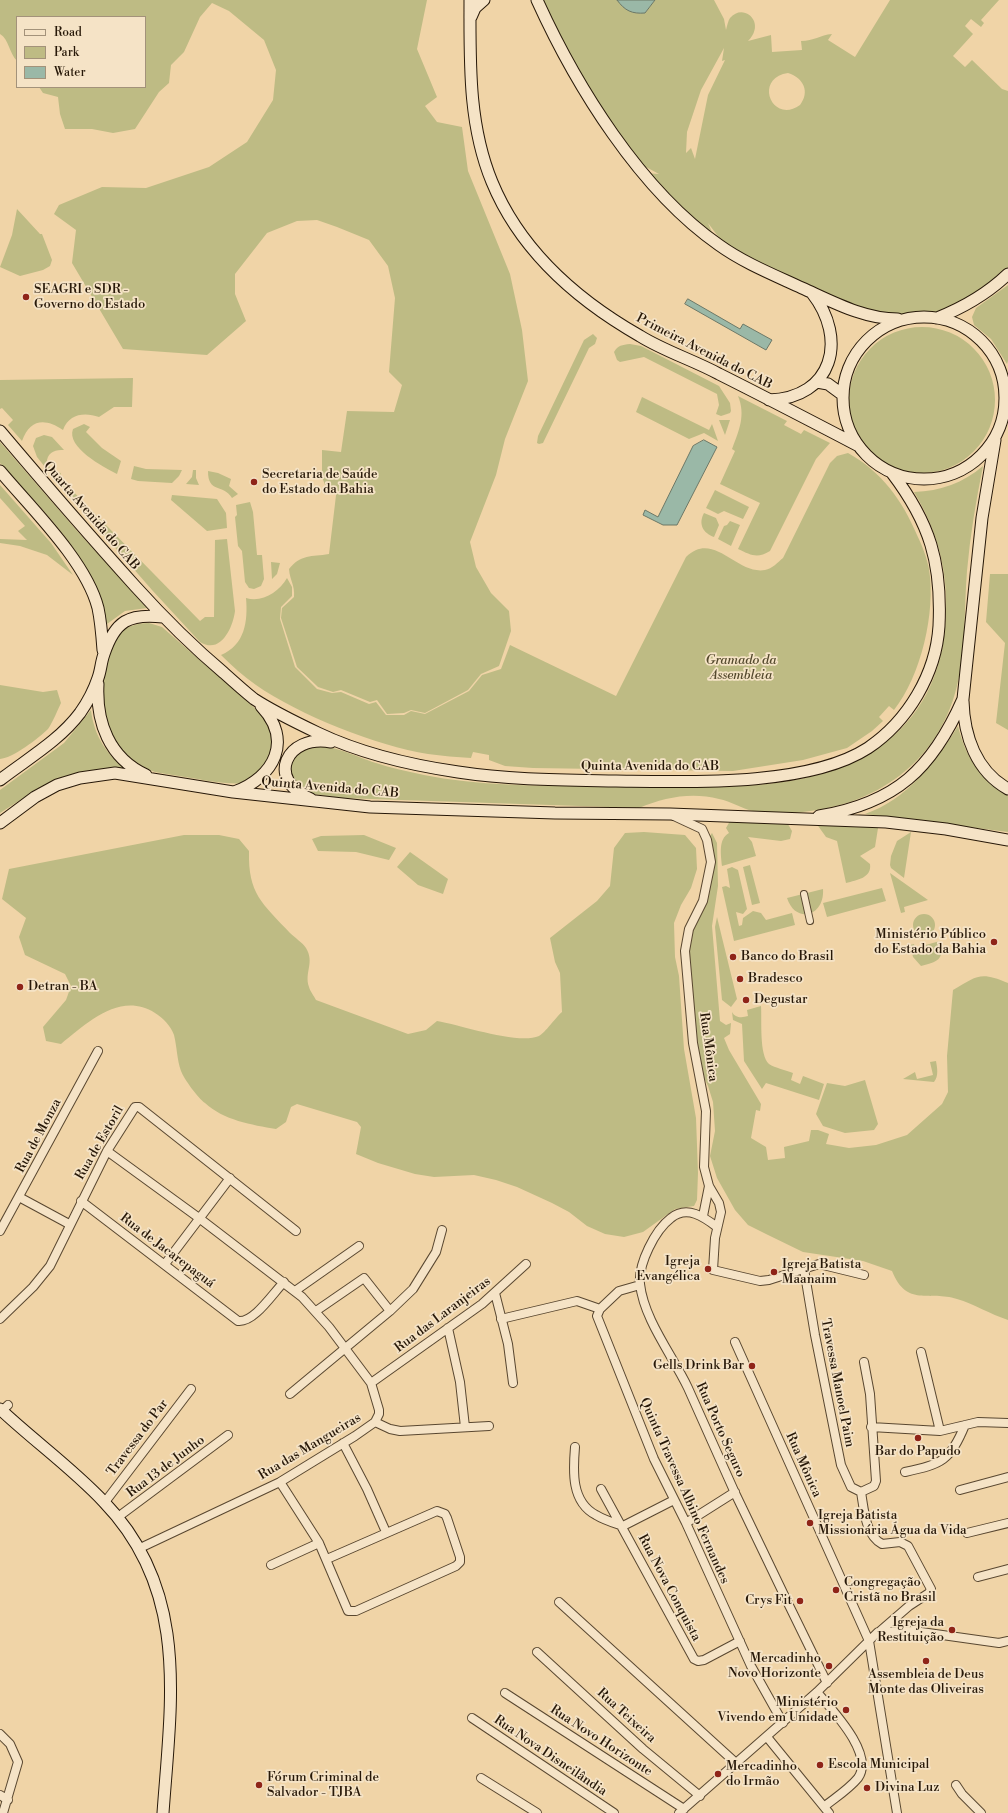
<!DOCTYPE html>
<html>
<head>
<meta charset="utf-8">
<style>
  body { margin:0 }
  #map { position:relative; width:1008px; height:1813px; overflow:hidden; background:#f0d4a7; font-family:"Libre Bodoni",serif }
  canvas { display:block }
  .legend { position:absolute; left:16px; top:16px; width:130px; height:72px; box-sizing:border-box; background:#f5e3c6; border:1px solid #a3927a; margin:0; padding:5px 7px; list-style:none; font-size:12px; color:#271808 }
  .legend li { display:flex; align-items:center; gap:8px; height:20px }
  .legend b { width:20px; border:1px solid #a3927a }
</style>
</head>
<body>
<div id="map">
<canvas width="1008" height="1813"></canvas>
<ul class="legend">
<li><b style="height:5px;background:#f5e3c6"></b>Road</li>
<li><b style="height:11px;background:#bebb84"></b>Park</li>
<li><b style="height:11px;background:#9ab8a7"></b>Water</li>
</ul>
</div>
<script>
const ctx = document.querySelector('canvas').getContext('2d');
ctx.lineJoin = 'round';
function fill(path, color) { ctx.fillStyle = color; ctx.fill(path, 'evenodd'); }
function strokePath(path, color, width, dash) { ctx.strokeStyle = color; ctx.lineWidth = width; ctx.lineCap = dash ? 'butt' : 'round'; ctx.setLineDash(dash || []); ctx.stroke(path); }
function drawText(font, color, halo, rows, align = 'center') {
  ctx.font = font + ' "Libre Bodoni",serif'; ctx.lineWidth = 3.5; ctx.setLineDash([]); ctx.textBaseline = 'middle'; ctx.strokeStyle = halo; ctx.fillStyle = color; for (const [text, x, y, turn = 0] of rows) {
    ctx.save(); ctx.translate(x, y); ctx.rotate((+turn || 0) * Math.PI / 180); ctx.textAlign = isNaN(turn) ? turn : align; if (halo) ctx.strokeText(text, 0, 0); ctx.fillText(text, 0, 0); ctx.restore();
  }
}
fill(new Path2D(`
  M0 0H427L417 49 437 97 425 106 437 122 462 127 468 171 510 274 522 330 528 381 505 439 496 475 470 542 476 567 491 593 509 611 511 631 499 666 481 674 468 690 425 713 411 710 404 713 387 714 377 700 370 702 341 690 333 692 318 687 297 667 281 618 282 608 294 597C295 585 290 581 289 569 301 554 311 557 329 554L337 487 325 485 322 477V450L341 452 347 411 394 412 402 385 389 372 395 298 388 266 369 240 337 227 317 220 297 221 267 233 235 274V294L246 321 207 355 123 349 72 263 76 230 54 214 59 205 102 187 146 188 209 167 247 142 273 100 276 70 264 40 229 11 212 3 200 17 184 52 171 65 169 83 159 92 135 129 113 133 92 129H65L60 114 58 97 43 93 39 87H145V17H17V61C9 53 9 39 0 34Z
  M537 0H617L645 13 655 0H714L724 19 726 30C727 26 728 21 730 18 743 2 767 22 748 41L771 35 772 52 802 50 801 41C814 41 820 35 832 34L828 40 855 57 890 0H999L981 20 984 23 981 27 971 19 965 26 973 34 953 56 965 67 972 60 1002 89 1008 91V274L937 318 920 316 886 319 759 268 723 243 708 223 717 244 644 173 659 174 633 160ZM724 48 722 61 725 60 708 95 695 159 691 148 686 153 687 132 701 90ZM788 73C804 78 810 92 800 105 772 125 753 78 788 73Z
  M17 209 40 234H42L52 260 50 266 43 270 20 276 0 267 12 235Z
  M1008 285V361L1007 364 991 339 974 325 972 317 976 308Z
  M849 400a73 73 0 1 1 146 0a73 73 0 1 1-146 0Z
  M593 334 597 338 595 344 589 348 543 443 539 444 537 443 538 436 584 340Z
  M630 344 641 346 719 386 730 403 731 411 730 413 721 416 716 414 719 405 717 394 644 357 620 362 617 360 614 352C618 345 622 345 630 344Z
  M133 378 132 407H114L99 417C84 412 69 414 63 430 45 418 30 419 22 441L8 425 13 420 2 408 0 409V380Z
  M738 396 787 421 784 425 801 434 804 430 830 443 816 459 770 551C757 559 751 555 738 549L760 503 720 484 735 451 732 449C739 431 746 415 738 396Z
  M642 397 709 430 712 424 718 441 704 433 689 439 636 412Z
  M719 420H730L725 435Z
  M84 424 90 427 86 432 102 448 121 461 117 474C103 467 66 447 73 429Z
  M44 435 52 437 64 450C56 450 49 451 47 460 49 468 53 472 61 473L59 477 200 621 205 617H214L215 540 227 539 235 611C233 627 221 655 200 642L152 590 49 472 37 457 33 446 36 438Z
  M0 442 78 532 147 608 125 611 107 624C93 555 45 514 0 463Z
  M848 453C882 472 902 500 917 535 922 545 927 558 929 569 936 612 921 676 894 710L889 706 879 717 883 721 872 731 847 748 803 760 733 771 533 768 505 766 489 760V755L473 752 471 758C457 757 442 756 428 754 377 746 299 715 256 685 243 676 232 666 221 655 245 645 248 621 246 598 262 603 279 592 287 578L292 587V596L281 607 280 619 295 667 317 689 332 693 341 692 369 704 376 702 386 715H404L411 711 425 714 469 691 482 675 501 669 510 645 616 696 686 557C714 530 736 575 765 570 772 569 778 562 783 558L830 463 837 456Z
  M134 466 146 469 182 470 179 476 172 483 138 481 131 479Z
  M983 466C976 501 970 536 967 571 964 608 966 650 957 686 937 768 867 811 786 813 776 813 763 814 753 811 742 809 731 801 719 799 692 792 665 797 639 808L342 798 305 793 291 781 290 762C295 757 300 749 307 747 328 741 356 757 376 763 391 768 407 771 424 775 485 787 548 786 611 786 653 786 695 788 736 786 848 783 941 738 946 615 948 570 937 530 914 492 941 491 963 483 983 466Z
  M193 470H196V478L199 485 186 484 192 477Z
  M208 471 218 473 231 479 229 486 238 494 232 498C223 483 208 494 208 471Z
  M0 485 51 543 73 575 47 555 20 546 0 543V539L27 540 18 531 25 526 0 498Z
  M715 490 749 507 743 519 724 511 718 514 706 508Z
  M172 495 217 499 226 513 227 528 207 531 171 500Z
  M250 502 253 512 257 555H262L264 579 261 586 254 589 249 588 245 582 242 551 238 546 235 517 237 515 236 505Z
  M704 513 716 518 719 525 714 537C703 533 698 524 704 513Z
  M730 521 740 525 731 546 718 539 724 526 727 525Z
  M271 562 280 563 277 574 272 579Z
  M990 574H1008V730L996 723 1005 643 986 622Z
  M149 623 162 627 265 717C279 753 273 758 246 783 225 785 205 780 185 777 175 775 164 774 155 772 144 768 134 762 126 754 116 745 108 732 105 718 100 695 104 654 118 635 125 626 138 623 149 623Z
  M0 685 43 692 57 690 61 703C57 711 53 722 48 729 39 738 13 758 0 759Z
  M91 710C94 735 106 755 127 769L52 782 28 795 0 813V790L64 743Z
  M958 726C965 756 981 781 1008 796V832L865 814C906 800 936 762 958 726Z
  M785 819 792 831 790 839 781 841 748 837 752 842 756 856 722 866C721 855 718 839 729 833L726 828 730 821Z
  M879 822 875 847 860 856 870 864C872 878 857 880 846 883L837 841 826 837 816 823Z
  M644 832 685 835 696 848 697 869 691 888 681 905 674 923 675 957 679 976 684 1049 696 1118 698 1173 697 1200 694 1206 675 1209 643 1232 624 1237 605 1234 587 1226 569 1212 552 1203 517 1187 496 1180 474 1175 434 1177 415 1174 378 1163 356 1154 361 1127 357 1122 297 1104 291 1107 286 1122 276 1129C252 1125 223 1120 205 1103 198 1098 184 1079 181 1071 177 1060 177 1047 174 1035 171 1026 163 1018 155 1013 120 991 87 1023 61 1044L46 1041 43 1027 66 1000 71 986 65 974 25 955 19 937 26 918 2 899 9 869 184 835H219L239 839 249 851C248 894 262 903 290 933 295 938 302 942 306 948 315 963 304 972 309 987 310 991 314 996 316 1000L408 1034 426 1030 437 1021C461 1025 518 1045 539 1036 545 1033 556 1017 562 1012L560 973 555 962 550 938 597 901 610 886 614 848 625 833Z
  M911 832 904 878 891 868 890 865 891 856 897 841Z
  M712 833 717 843 718 886 712 926 720 1021 726 1025 731 1023 730 1034 724 1038 729 1050 761 1104 760 1111 756 1110 751 1138 766 1147 768 1160 785 1158 784 1147 809 1141 811 1130H818L829 1134 826 1144 849 1148 876 1145 907 1135 942 1104 948 1092 947 1056 953 990C977 976 980 971 1008 983V1320C990 1314 974 1304 957 1299 929 1290 907 1308 892 1271L863 1261 803 1252 766 1234 748 1225 735 1210 717 1178 710 1156 715 1131 713 1102 708 1086 696 1062 685 951 710 874 707 840Z
  M364 835 396 848 389 860 356 852 318 851 312 839 321 836Z
  M410 852 448 879 443 894 418 885 397 867Z
  M750 865 760 903 752 905 743 867Z
  M732 867 738 870 747 909 743 914 736 912 739 926 742 925 743 918 753 911 761 913 766 920 792 913 795 925 734 941 722 887 726 886 730 888 727 869Z
  M890 873 928 900 904 907 905 912 901 913Z
  M882 888 886 901 827 917 823 903Z
  M823 889C825 916 796 925 787 898Z
  M913 925a11 11 0 1 1 22 0a11 11 0 1 1-22 0Z
  M717 917 737 999 731 1007 722 1000 715 927Z
  M940 941C945 960 937 962 921 966L913 957 910 945 914 944 915 948Z
  M761 1006C762 1020 759 1055 769 1064 775 1068 786 1070 793 1073L791 1080 800 1084 803 1076 824 1084 819 1100 766 1083 762 1089 744 1061 742 1024 733 1020 732 1012C735 1018 742 1018 748 1016L747 1010Z
  M936 1061C937 1067 939 1076 934 1082L903 1079 915 1072 917 1079 933 1075 930 1062Z
  M865 1080 878 1124 874 1130 845 1133 823 1126 816 1114 827 1083 845 1086Z`), '#bebb84');
const water = new Path2D(`
  M617 0H655L645 13C632 14 625 11 617 0Z
  M688 299 740 329 743 324 772 340 766 350 685 304Z
  M704 440 717 447 677 525H663L643 515 645 510 658 517 693 446Z`);
fill(water, '#9ab8a7');
strokePath(water, '#6c7867', 1);
const pedestrian = new Path2D(`
  M804 894 810 921`);
const minor = new Path2D(`
  M674 816 702 829 707 840 711 862 703 901 689 929 685 951 693 1043 706 1111 704 1167 709 1186 719 1203 721 1212 715 1238 713 1270 760 1281 769 1280 819 1264 864 1275
  M107 1151 199 1218 302 1297 329 1327 371 1383 379 1410V1414L375 1422 355 1436 280 1482 138 1549
  M19 1197 69 1224
  M81 1201 238 1321C254 1323 273 1293 284 1282
  M703 1216 709 1186
  M717 1227C704 1217 687 1205 671 1218 655 1230 638 1264 640 1284 644 1320 673 1356 688 1388 704 1423 719 1458 735 1493 765 1556 796 1620 827 1683
  M0 1231 98 1051
  M165 1264 230 1178
  M804 1269 815 1335 841 1465 851 1487 861 1492 874 1486 876 1481 870 1394 864 1362
  M640 1285 619 1291 600 1309 597 1316 654 1459 686 1523 751 1666 783 1723
  M295 1291 359 1246
  M495 1293 508 1344 513 1383
  M316 1311 364 1278 390 1311
  M0 1319 33 1287 50 1266 107 1151 135 1107H139L296 1231
  M501 1319 577 1301 600 1309
  M448 1328 460 1382 465 1427
  M735 1342 869 1641 897 1813
  M921 1352 940 1431
  M371 1383 482 1304 526 1264
  M290 1394 390 1311 413 1289 436 1252 442 1230
  M2 1411 8 1405
  M375 1422 390 1429 400 1431 489 1426
  M871 1427 940 1431 978 1422 1008 1423
  M343 1443 367 1489 386 1532
  M575 1447C573 1471 571 1502 596 1515 604 1520 614 1523 623 1526L674 1500
  M905 1472C942 1464 950 1461 965 1425
  M280 1482 319 1543 348 1611H356L456 1566 460 1562V1557L447 1518 445 1514 437 1511 327 1559
  M601 1489 694 1659 698 1661 704 1660 740 1641
  M960 1490 1008 1477
  M861 1492C864 1509 865 1535 882 1544L900 1542 908 1546 931 1589 929 1593 909 1606 879 1632
  M105 1502 191 1389
  M118 1517 228 1435
  M686 1523 735 1492
  M967 1533 1008 1523
  M271 1565 319 1543
  M978 1577 1008 1569
  M559 1602 737 1764
  M537 1652 643 1749 700 1796
  M817 1692C832 1710 875 1754 858 1778 849 1789 835 1798 825 1806
  M505 1693 684 1809
  M472 1718 614 1813
  M0 1734 10 1744 18 1762 3 1813
  M767 1737 829 1813
  M481 1778 537 1813
  M956 1785 962 1794 981 1813
  M0 1795 8 1800
  M679 1813 817 1692 878 1632 914 1631 999 1643 1008 1641`);
const secondary = new Path2D(`
  M470 0C470 61 468 124 492 182 520 250 577 300 640 336 664 351 693 360 719 374 765 397 811 421 857 445
  M537 0C576 86 640 190 719 245 744 263 774 275 802 288 833 302 864 319 898 319
  M471 17 475 8 484 0
  M843 398a81 81 0 1 1 162 0a81 81 0 1 1-162 0Z
  M937 318C965 307 987 294 1008 274
  M817 382 828 384 843 395
  M769 400C833 398 848 339 812 293
  M0 431C44 483 89 535 135 586 163 617 192 646 224 673 234 682 244 691 254 699 274 712 297 723 318 733 362 754 410 765 458 772 510 780 563 780 616 781 687 782 808 787 868 748 908 721 936 674 939 626 942 563 930 523 892 473
  M0 471C31 508 86 561 98 608 101 622 102 636 103 650
  M98 684C96 722 109 758 146 775
  M963 701C964 736 976 771 1008 789
  M0 780C27 759 59 741 80 713 87 703 94 690 98 678 101 670 101 662 104 654 115 621 129 613 163 617
  M234 792C275 777 293 740 261 706
  M311 799C265 780 286 734 331 742
  M819 816C896 803 932 769 963 699L982 518 995 440
  M0 823 35 797 57 785 80 778 115 773 233 792 370 807 555 813 670 814 886 822 946 829 1008 840
  M0 1409C34 1441 72 1468 104 1502 190 1591 171 1701 163 1813`);
strokePath(pedestrian, '#594730', 8);
strokePath(minor, '#594730', 10);
strokePath(secondary, '#271808', 13);
strokePath(pedestrian, '#f5e3c6', 6);
strokePath(minor, '#f5e3c6', 8);
strokePath(secondary, '#f5e3c6', 11);
for (const [x, y, r, color] of [
  [26,297,4,"#8f2418"],
  [254,482,4,"#8f2418"],
  [994,942,4,"#8f2418"],
  [733,957,4,"#8f2418"],
  [740,979,4,"#8f2418"],
  [20,987,4,"#8f2418"],
  [746,1000,4,"#8f2418"],
  [708,1269,4,"#8f2418"],
  [774,1272,4,"#8f2418"],
  [752,1366,4,"#8f2418"],
  [918,1438,4,"#8f2418"],
  [810,1523,4,"#8f2418"],
  [836,1590,4,"#8f2418"],
  [800,1601,4,"#8f2418"],
  [952,1630,4,"#8f2418"],
  [926,1661,4,"#8f2418"],
  [829,1666,4,"#8f2418"],
  [846,1710,4,"#8f2418"],
  [820,1765,4,"#8f2418"],
  [718,1774,4,"#8f2418"],
  [259,1785,4,"#8f2418"],
  [867,1788,4,"#8f2418"]
]) { const dot = new Path2D(); dot.arc(x, y, r, 0, 2 * Math.PI); ctx.fillStyle = color; ctx.fill(dot); strokePath(dot, '#f5e3c6', 1.5); }
drawText('13px', '#271808', '#f5e3c6', [
  ["SEAGRI e SDR -",34,290],
  ["Governo do Estado",34,305],
  ["Secretaria de Saúde",262,475],
  ["do Estado da Bahia",262,490],
  ["Ministério Público",986,935,"right"],
  ["do Estado da Bahia",986,950,"right"],
  ["Banco do Brasil",741,957],
  ["Bradesco",748,979],
  ["Detran - BA",28,987],
  ["Degustar",754,1000],
  ["Igreja",700,1262,"right"],
  ["Evangélica",700,1277,"right"],
  ["Igreja Batista",782,1265],
  ["Maanaim",782,1280],
  ["Gells Drink Bar",744,1366,"right"],
  ["Bar do Papudo",918,1452,"center"],
  ["Igreja Batista",818,1516],
  ["Missionária Água da Vida",818,1531],
  ["Congregação",844,1583],
  ["Cristã no Brasil",844,1598],
  ["Crys Fit",792,1601,"right"],
  ["Igreja da",944,1623,"right"],
  ["Restituição",944,1638,"right"],
  ["Mercadinho",821,1659,"right"],
  ["Novo Horizonte",821,1674,"right"],
  ["Assembleia de Deus",926,1675,"center"],
  ["Monte das Oliveiras",926,1690,"center"],
  ["Ministério",838,1703,"right"],
  ["Vivendo em Unidade",838,1718,"right"],
  ["Escola Municipal",828,1765],
  ["Mercadinho",726,1767],
  ["do Irmão",726,1782],
  ["Fórum Criminal de",267,1778],
  ["Salvador - TJBA",267,1793],
  ["Divina Luz",875,1788]
], 'left');
drawText('13px', '#271808', '#f5e3c6', [
  ["Primeira Avenida do CAB",704,352,27],
  ["Quarta Avenida do CAB",91,516,49],
  ["Quinta Avenida do CAB",650,767],
  ["Quinta Avenida do CAB",330,788,5],
  ["Rua Mônica",708,1047,82],
  ["Rua de Monza",39,1136,-62],
  ["Rua de Estoril",100,1143,-60],
  ["Rua de Jacarepaguá",167,1251,37],
  ["Rua das Laranjeiras",443,1315,-37],
  ["Travessa Manoel Paim",837,1383,79],
  ["Rua Porto Seguro",720,1430,66],
  ["Travessa do Par",138,1438,-53],
  ["Rua das Mangueiras",310,1447,-31],
  ["Rua Mônica",803,1465,66],
  ["Rua 13 de Junho",166,1467,-37],
  ["Quinta Travessa Albino Fernandes",684,1491,66],
  ["Rua Nova Conquista",669,1588,62],
  ["Rua Teixeira",626,1716,42],
  ["Rua Novo Horizonte",601,1741,33],
  ["Rua Nova Disneilândia",550,1756,34]
]);
drawText('italic 13px', '#54492d', '#f5e3c6', [
  ["Gramado da",741,661],
  ["Assembleia",741,676]
]);
</script>
</body>
</html>
